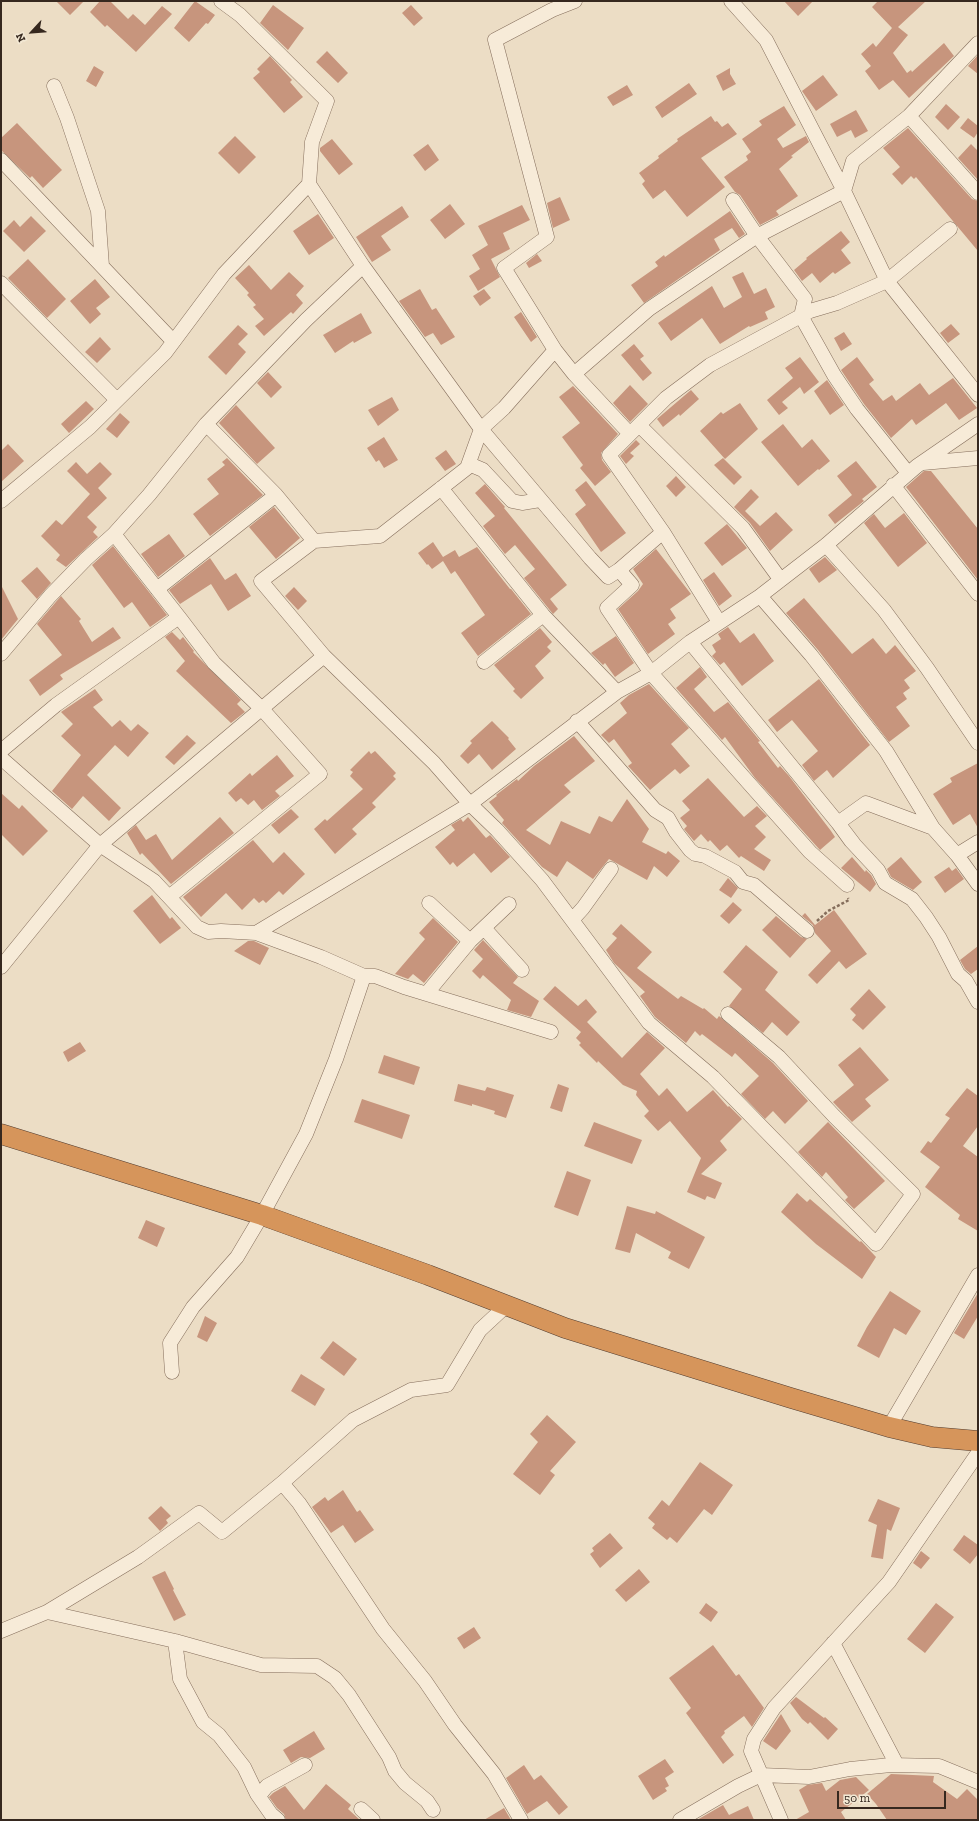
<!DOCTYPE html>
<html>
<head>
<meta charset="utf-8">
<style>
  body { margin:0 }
  #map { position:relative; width:979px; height:1821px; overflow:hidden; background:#ecddc5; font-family:"Zilla Slab",serif }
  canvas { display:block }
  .frame { position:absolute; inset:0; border:2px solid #36281f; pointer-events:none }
  .north { position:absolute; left:12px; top:12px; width:40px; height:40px; -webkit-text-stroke:3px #f3e8d4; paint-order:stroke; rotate:244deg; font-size:11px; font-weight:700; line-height:16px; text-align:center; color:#36281f }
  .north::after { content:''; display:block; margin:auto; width:14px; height:18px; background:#36281f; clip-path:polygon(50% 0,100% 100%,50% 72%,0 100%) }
  .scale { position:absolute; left:837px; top:1791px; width:109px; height:18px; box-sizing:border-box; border:2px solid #36281f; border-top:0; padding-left:5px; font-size:12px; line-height:14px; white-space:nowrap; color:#36281f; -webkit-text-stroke:3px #f3e8d4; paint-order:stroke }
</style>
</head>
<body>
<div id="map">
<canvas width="979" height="1821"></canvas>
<div class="frame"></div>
<div class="north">N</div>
<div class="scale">50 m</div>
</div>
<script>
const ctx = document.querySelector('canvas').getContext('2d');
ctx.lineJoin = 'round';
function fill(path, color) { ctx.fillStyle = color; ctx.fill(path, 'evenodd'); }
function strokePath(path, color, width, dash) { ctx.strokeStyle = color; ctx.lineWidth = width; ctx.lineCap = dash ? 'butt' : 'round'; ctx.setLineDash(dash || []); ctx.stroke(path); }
fill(new Path2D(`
  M56 1H84L70 15Z
  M100 1H110L128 19 133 14 145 25 162 6 172 14 136 52 107 25 105 27 90 12Z
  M195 1 215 15 208 24 206 23 189 42 174 28Z
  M784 1H813L798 16Z
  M878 1H926L898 27 908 35 893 53 907 73 911 70 912 72 944 43 954 56 909 98 893 80 879 90 865 71 871 66 861 54 873 43 876 47 892 28 872 7Z
  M273 5 304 28 288 50 260 23Z
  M411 5 423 18 414 26 402 13Z
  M327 51 348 73 338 83 316 62Z
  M978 55V74L968 66Z
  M270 56 292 80 290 82 303 97 284 113 253 78 260 72 257 69Z
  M94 66 104 72 96 87 86 81Z
  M730 68V74L736 84 723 91 716 76Z
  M823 75 838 95 816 111 802 91Z
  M689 83 697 94 662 118 655 107Z
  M627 85 633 95 613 106 607 97Z
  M946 104 960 117 948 130 935 117Z
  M784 106 796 125 777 139 783 148 806 136 809 142 791 156 793 157 779 169 798 196 776 211 779 215 760 225 740 195 735 192 724 177 748 160 746 156 751 152 742 139 762 125 759 121Z
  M856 110 868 131 855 138 851 130 837 137 830 124Z
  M711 116 715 122 717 121 722 127 728 123 737 134 701 158 725 187 687 217 665 190 653 199 642 184 645 181 639 173 659 158 658 156 678 141 677 139Z
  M968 118 978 126V132L974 138 960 128Z
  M17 123 62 170 43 188 32 176 30 178 1 150V138Z
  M908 128 972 199 978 201V251L916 177 914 179 911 176 902 185 892 174 900 167 883 148Z
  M235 136 256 157 239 174 218 153Z
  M332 139 353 164 339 175 320 151V148Z
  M428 144 439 160 425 171 413 155Z
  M971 144 978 151V180L958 158Z
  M560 197 570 220 553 228 547 203Z
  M450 204 465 224 445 239 430 220Z
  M522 205 530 220 503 233 510 249 491 259 500 277 478 291 469 276 480 269 472 255 488 245 478 226Z
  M402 206 409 217 381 236 391 250 372 262 356 237Z
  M730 211 745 234 739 238 732 228 714 239 720 250 644 303 631 285 658 266 655 262 664 255 665 257Z
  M318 214 334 238 309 255 293 231Z
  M31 216 46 231 24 252 3 231 14 220 20 227Z
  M841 231 850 242 841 250 851 263 835 274 833 272 820 283 812 273 802 281 794 270 807 259 806 258Z
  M537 254 542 261 529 268 526 263Z
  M28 259 66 299 47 318 8 278Z
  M249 265 271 290 289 272 304 286 296 295 303 303 293 314 291 312 264 336 255 326 264 319 253 307 256 305 247 295 249 293 235 278Z
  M743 272 754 294 766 288 775 307 765 312 768 319 750 327 749 326 720 344 702 318 671 341 658 323 712 286 724 308 742 297 732 277Z
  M95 279 110 297 96 308 101 314 90 324 70 301Z
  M420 289 432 310 436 308 455 337 441 345 433 333 425 337 399 301Z
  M484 289 491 298 480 306 473 296Z
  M521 312 537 337 531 342 514 317Z
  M361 313 372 333 354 343 353 341 335 353 323 335Z
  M951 324 960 334 948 343 940 333Z
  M238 325 248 334 238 344 246 352 226 375 208 357Z
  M844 332 852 344 841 351 834 338Z
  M100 337 111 349 97 363 85 352Z
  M634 344 644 356 640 359 652 373 643 381 621 355Z
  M800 357 819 382 804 394 800 387 782 402 788 408 779 415 767 400 793 378 785 368Z
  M857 357 874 380 869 384 883 401 892 395 896 401 920 383 929 395 953 378 977 408 959 420 946 403 916 425 912 419 891 438 864 404 841 370Z
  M268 372 282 387 271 398 257 383Z
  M827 380 844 405 830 415 814 391Z
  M630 385 648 404 630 422 613 403Z
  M573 386 618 434 601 453 602 460 611 472 595 486 580 468 583 465 562 437 580 423 559 397Z
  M691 390 699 399 680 416 679 414 663 427 657 419Z
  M392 397 399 410 378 426 368 410Z
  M86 401 94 409 69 433 61 424Z
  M740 403 758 429 725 459 700 431 721 412 723 414Z
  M236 405 275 448 257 464 219 423Z
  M120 413 130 422 117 438 106 429Z
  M783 424 802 448 812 439 830 461 819 470 818 469 798 486 761 442Z
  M384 437 398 460 384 468 379 460 376 462 367 448Z
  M636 440 640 444 630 453 634 456 626 464 620 456Z
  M8 444 24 461 1 482V451Z
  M446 450 456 464 445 471 435 458Z
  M227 458 263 495 210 536 193 514 219 494 207 479 225 465 222 462Z
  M723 458 742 477 734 485 714 465Z
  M856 461 877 487 862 499 864 501 835 524 828 515 852 495 837 476Z
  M76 462 87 474 100 462 112 474 98 488 107 498 87 517 97 527 93 532 98 537 66 567 56 560 60 555 41 536 56 520 62 525 90 494 67 471Z
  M924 471H931L978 529V580L906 487Z
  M676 476 686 487 676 497 666 486Z
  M586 481 626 533 601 552 575 514 586 505 575 490Z
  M485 484 505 507 504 508 567 585 550 599 558 609 553 614 524 578 535 569 515 545 505 554 483 526 495 516 475 493Z
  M751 489 759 497 745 511 760 526 776 512 793 530 770 551 750 523 734 507Z
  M274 507 300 538 276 559 249 527Z
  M904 513 927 543 898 567 864 523 874 514 885 528Z
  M727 524 747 548 722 566 704 543Z
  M169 534 185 556 158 577 141 554Z
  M433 542 443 557 455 550 459 557 477 547 510 589H511L531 614 478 656 461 633 485 615 455 571 451 574 443 561 432 569 428 564 427 565 418 553Z
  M113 546 167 615 150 627 132 602 124 608 92 565Z
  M656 549 691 594 670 609 676 618 668 624 675 634 648 654 618 609 638 591 643 584 633 569Z
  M825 557 837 570 819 583 809 569Z
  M210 558 225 580 236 573 251 596 228 611 211 584 180 604 169 590Z
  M37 567 51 583 37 599 21 581Z
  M714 572 732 596 719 606 703 580Z
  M1 585 18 619 1 640Z
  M294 587 307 601 298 610 285 596Z
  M61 596 81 619 79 621 92 642 113 627 121 638 60 675 63 679 40 696 29 680 62 655 37 624Z
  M804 598 852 654 873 638 886 654 895 645 916 671 904 680 910 688 903 693 907 699 896 707 910 726 889 742 818 650 786 613Z
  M728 627 740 643 754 633 774 661 742 686 724 662 720 665 712 656 716 652 712 645 721 639 718 634Z
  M540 628 552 642 547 647 551 651 535 666 544 678 521 699 513 691 515 689 494 665Z
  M172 632 180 640 183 637 194 651 193 652 241 700 237 704 245 712 231 723 176 671 185 661 165 637Z
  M616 636 634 663 615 677 605 663 603 665 591 653Z
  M700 667 707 677 694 689 714 712 728 702 760 741 758 742 778 768 780 766 789 776 831 831 835 837 820 850 755 778 725 737 722 740 676 688Z
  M819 679 870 745 833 778 827 770 814 781 802 765 818 751 792 720 777 732 768 720Z
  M649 684 689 728 671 744 690 766 680 774 675 769 650 790 628 766 632 763 614 739 609 743 601 735 627 713 620 703 629 695Z
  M95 689 103 700 93 707 112 727 120 720 131 731 138 724 149 733 128 757 115 745 87 775 121 808 109 821 83 796 72 809 52 791 81 755 61 736 73 724 61 712Z
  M492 721 509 738 508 739 516 749 492 770 479 754 468 764 460 756 472 743 470 741Z
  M187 735 196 743 174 765 165 757Z
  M574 736 595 761 564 785 571 792 526 830 550 845 561 821 590 834 599 816 612 822 627 799 649 829 642 842 666 854 668 851 680 861 667 877 654 866 647 880 609 859 593 879 567 861 557 877 542 867 502 823 504 820 489 802 497 796 496 795 517 779 518 781 534 766Z
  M369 751 371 754 375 751 396 773 393 776 396 779 372 803 376 807 352 829 357 834 335 854 314 829 325 819 327 821 363 789 350 776 353 772 350 770Z
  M277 755 294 776 275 791 280 796 262 810 254 800 248 805 241 798 236 802 228 793 250 773 252 776Z
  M978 763V828L970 814 953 825 933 794 952 782 950 778Z
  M708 778 744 817 757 806 767 816 755 826 766 837 754 849 771 860 764 871 741 856 739 858 727 845 720 851 710 840 708 842 701 834 694 841 684 829 687 826 680 818 690 810 682 801Z
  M1 793 19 809 22 805 48 831 23 856 1 834Z
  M291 809 299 817 279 834 271 825Z
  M220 817 234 833 171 884 142 853 140 855 127 833 136 825 146 840 156 834 172 860Z
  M468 817 486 838 490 835 510 857 491 873 474 853 457 867 453 862 450 865 435 847 455 830 451 825 461 819 463 822Z
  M253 840 273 863 284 852 305 874 283 895 279 891 266 903 263 900 259 903 254 898 242 910 226 893 201 917 183 897Z
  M852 857 865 872 866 870 871 875 876 884 870 892 841 868Z
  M901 857 922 882 913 890 891 877 887 869Z
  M949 867 952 871 956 868 964 879 945 893 934 877Z
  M728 878 738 888 731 898 719 890Z
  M152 895 170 919 172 917 181 928 160 944 133 911Z
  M733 902 742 910 729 924 720 916Z
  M834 910 867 954 846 969 839 961 817 984 808 975 831 951 815 933 813 925 802 916 805 913 815 925Z
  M776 916 801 937 807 939 790 958 762 930Z
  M433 918 458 942 424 983 413 974 408 979 395 974 425 939 419 933Z
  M621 924 652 952 637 968 678 999 681 996 703 1009 704 1008 717 1019 719 1016 773 1063 808 1101 785 1124 773 1111 765 1119 741 1094 759 1076 735 1053 732 1057 702 1034 700 1036 695 1031 686 1043 655 1017 640 996 645 992 614 963 606 950 617 938 612 934Z
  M483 940 518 977 513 983 539 1001 531 1017 507 1010 511 1000 483 975 480 979 472 971 483 959 474 950Z
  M248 941H254L269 948 260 965 234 951Z
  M746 945 778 972 765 990 800 1022 787 1036 772 1022 763 1033 729 1006 742 989 723 972Z
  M978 946V969L971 974 965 969 960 960Z
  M555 986 578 1006 586 999 597 1012 587 1022 622 1058 647 1032 665 1048 640 1074 659 1096 667 1088 687 1112 713 1090 728 1107 729 1106 742 1119 720 1141 727 1150 701 1174 722 1183 715 1199 707 1196 705 1200 687 1192 701 1158 670 1121 658 1131 644 1116 649 1111 636 1095 637 1091 623 1085 598 1061 597 1063 579 1045 581 1043 576 1038 581 1032 543 999Z
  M869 989 886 1007 863 1030 852 1020 856 1015 850 1009Z
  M80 1042 86 1051 68 1062 63 1052Z
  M860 1047 889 1080 865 1099 871 1106 852 1122 833 1102 854 1085 838 1065Z
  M384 1055 420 1067 414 1085 378 1073Z
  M458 1084 485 1091 487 1087 514 1095 506 1118 494 1114 495 1111 472 1104V1106L454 1101Z
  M558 1084 569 1088 562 1112 550 1108Z
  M967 1088 978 1096V1126L963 1146 978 1157V1231L958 1219 960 1215 925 1187 940 1167 920 1152 928 1141 931 1143 950 1118 945 1115Z
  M362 1099 410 1115 402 1139 354 1122Z
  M594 1122 642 1140 632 1164 584 1146Z
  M828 1122 885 1181 854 1209 845 1200 848 1197 826 1172 822 1177 798 1152Z
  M567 1171 591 1180 578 1216 554 1207Z
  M797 1193 807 1202 810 1199 860 1242 861 1241 876 1257 862 1279 816 1244 781 1212Z
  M627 1206 655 1214 656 1211 705 1237 689 1269 668 1258 671 1252 636 1233 630 1253 615 1249Z
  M146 1220 165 1228 157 1247 138 1238Z
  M890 1291 921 1311 906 1335 894 1328 879 1358 857 1346 867 1327Z
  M978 1293V1316L964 1339 954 1333Z
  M205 1316 217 1323 207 1342 197 1337Z
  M333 1341 357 1359 344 1376 320 1358Z
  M301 1374 325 1389 315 1406 291 1391Z
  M547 1415 576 1442 550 1471 555 1475 540 1495 513 1474 538 1442 530 1434Z
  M700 1462 733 1485 712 1515 704 1509 677 1543 670 1537 667 1540 652 1528 655 1524 648 1518 662 1500 669 1506Z
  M343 1490 357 1512 360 1510 374 1530 355 1543 343 1525 331 1533 312 1507 325 1497 328 1501Z
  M878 1499 900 1508 891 1531 887 1529 883 1559 871 1557 877 1525 868 1521Z
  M161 1506 171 1516 166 1520 168 1523 160 1531 148 1518Z
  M610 1533 623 1548 600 1568 590 1554 594 1551 592 1548Z
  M964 1535 978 1545V1554L970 1564 953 1550Z
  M921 1551 930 1558 921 1569 913 1563Z
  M639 1569 650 1582 626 1602 615 1590Z
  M165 1571 174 1589 173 1590 186 1615 174 1621 152 1577Z
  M706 1603 718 1612 711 1622 699 1613Z
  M936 1603 954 1617 925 1653 907 1639Z
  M474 1627 481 1638 464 1649 457 1638Z
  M713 1645 736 1676 739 1674 764 1708 752 1727 744 1716 724 1731 725 1733 721 1737 734 1755 723 1764 686 1713 691 1708 669 1678Z
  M796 1697 824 1718 825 1717 838 1729 828 1740 810 1722 808 1724 802 1719 790 1703Z
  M781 1714 791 1731 776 1750 763 1741Z
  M314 1731 325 1749 310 1758 301 1757 291 1763 283 1750Z
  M665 1759 674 1772 665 1778 669 1786 665 1788 667 1791 653 1800 638 1776Z
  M524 1765 534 1780 541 1775 568 1807 559 1815 547 1801 527 1814 506 1778Z
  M891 1774 934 1776 933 1782 957 1799 967 1789 978 1800V1820H887L876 1804 867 1794Z
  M856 1777 869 1790 841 1812 846 1820H795L809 1812 799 1790 807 1785 822 1783 826 1791 840 1780Z
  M326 1784 351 1805 348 1809 360 1820H286L284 1814 277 1808 269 1797 273 1793 285 1786 304 1810Z
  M723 1805 729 1815 748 1806 754 1820H697Z
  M504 1808 511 1820H484Z`), '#c7957d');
const minor = new Path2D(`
  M575 1 552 10 495 40 547 237 504 268 555 350 504 408 481 429 467 468 380 536 314 541 261 581 324 656 434 763 470 804 497 830 542 880 649 1023 713 1077 876 1244 913 1194 834 1116 779 1057 728 1014
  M731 1 766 40 844 191 887 281 978 395
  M54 86 67 118 98 211 102 266
  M909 116 978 193
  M1 160 173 341
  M309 184 363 266 481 429 590 558 608 577 619 570 632 585 607 608 651 673 810 852 847 885
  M733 200 757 236 805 299 801 316 834 375 857 409 908 473
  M1 283 117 400
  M555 350 574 374 630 434
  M574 374 649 309 757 236 844 191 853 161 909 116 978 43
  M639 425 743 528 780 579
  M923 463 978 458
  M469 464 483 470 512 501 522 503 540 500
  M893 485 978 594
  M441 488 543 615 617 692
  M276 495 314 541
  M1 501 90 427 165 353 224 274 309 184 312 142 327 101 240 15 221 1
  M826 545 884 610 927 668 978 743
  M619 570 663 532
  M157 589 276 495 206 424
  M760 596 811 655 886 751 933 828 957 855 978 884
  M719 622 663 532 609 455 666 398 710 365 810 311 837 303 887 281 950 229
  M690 642 838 823 866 803 933 828
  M1 654 50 596 86 559 114 534 149 495 206 424 306 320 363 266
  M484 662 543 615
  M577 721 655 810 668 818 676 832 690 850 695 854 705 856 735 872 743 882 754 885 807 931
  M1 751 56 705 179 617 114 534
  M1 758 100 845 154 881 197 927 208 932 221 931 256 933 321 957 364 976H375L404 987 551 1032
  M854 844 838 823 851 841 878 870 885 883 912 899 926 917 939 937 958 974 966 981 978 1002
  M957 855 978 842
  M169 897 320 774 262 709 214 663 179 617
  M429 903 470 941
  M573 919 583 908 611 869
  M484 928 522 970
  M256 933 470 804 617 692 651 673 690 642 760 596 826 545 917 466 978 424
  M1 967 100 845 324 656
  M427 993 470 941 509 904
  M172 1372 170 1343 193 1307 237 1257 262 1215 306 1134 336 1059 364 976
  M889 1427 978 1275
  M282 1483 299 1503 383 1629 425 1681 455 1725 494 1774 521 1820
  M47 1612 175 1641 261 1665 317 1666 335 1678 349 1695 389 1757 395 1771 405 1783 427 1801 433 1810
  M1 1631 47 1612 138 1557 199 1513 222 1532 282 1483 353 1420 411 1390 447 1385 480 1330 507 1305
  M175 1641 180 1679 203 1722 219 1735 244 1767 257 1794 271 1814 278 1820
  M833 1643 897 1765
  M257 1794 262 1792 267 1786 305 1765
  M361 1809 373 1820
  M680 1820 738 1786 761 1775 809 1777 850 1769 891 1765 939 1766 978 1782
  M781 1820 751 1751 754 1739 774 1708 889 1582 978 1453`);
const highway = new Path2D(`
  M1 1134 262 1215 428 1275 565 1328 791 1398 889 1427 932 1437 978 1441`);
strokePath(minor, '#856e5c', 15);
strokePath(highway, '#533d30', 21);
strokePath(new Path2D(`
  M817 921 828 911 849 900 848 898`), '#856e5c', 2.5, [3, 2]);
strokePath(minor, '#f7ebd8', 14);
strokePath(highway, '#d6955b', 20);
</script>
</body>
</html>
